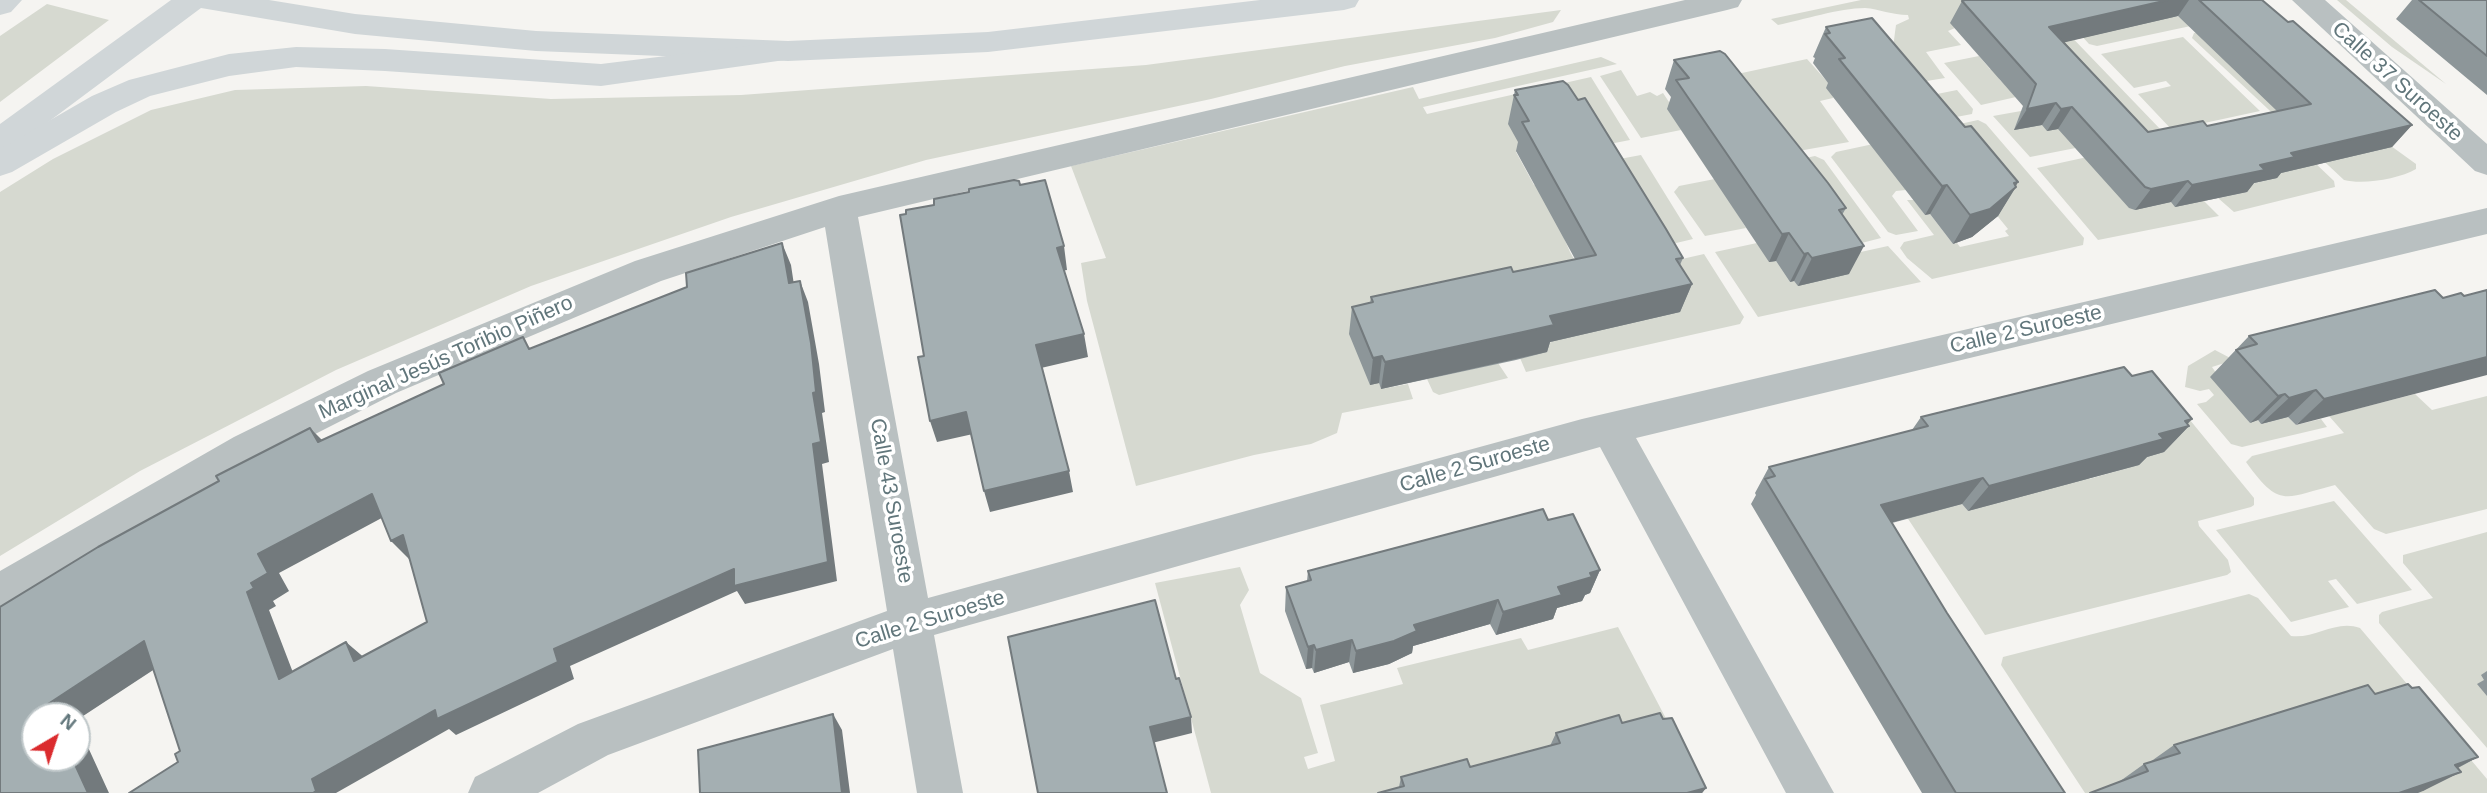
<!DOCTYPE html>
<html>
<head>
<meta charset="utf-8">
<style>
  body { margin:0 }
  #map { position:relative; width:2487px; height:793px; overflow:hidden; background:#f5f4f1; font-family:Helvetica,sans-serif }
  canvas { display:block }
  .north { position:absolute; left:21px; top:702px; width:70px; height:70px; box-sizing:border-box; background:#fff; border:2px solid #c0c8ca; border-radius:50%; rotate:39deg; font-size:19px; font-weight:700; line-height:28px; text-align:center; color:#61767b }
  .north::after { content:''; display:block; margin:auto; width:24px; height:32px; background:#db2b2e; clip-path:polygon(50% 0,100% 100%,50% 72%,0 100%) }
</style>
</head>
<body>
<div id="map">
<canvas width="2487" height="793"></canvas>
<div class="north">N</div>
</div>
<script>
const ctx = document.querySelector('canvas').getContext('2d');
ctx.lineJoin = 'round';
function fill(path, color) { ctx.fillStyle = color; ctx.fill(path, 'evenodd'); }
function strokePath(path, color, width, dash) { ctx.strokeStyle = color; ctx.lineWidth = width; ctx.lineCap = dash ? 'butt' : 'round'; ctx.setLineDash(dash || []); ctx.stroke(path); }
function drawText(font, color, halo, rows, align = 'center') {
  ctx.font = font + ' Helvetica,sans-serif'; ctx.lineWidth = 7; ctx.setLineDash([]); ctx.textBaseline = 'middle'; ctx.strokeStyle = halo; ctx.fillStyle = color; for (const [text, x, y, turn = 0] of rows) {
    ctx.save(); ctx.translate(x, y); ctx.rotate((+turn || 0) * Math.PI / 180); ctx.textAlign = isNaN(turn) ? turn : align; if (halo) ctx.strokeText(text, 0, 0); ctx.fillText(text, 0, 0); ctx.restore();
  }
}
fill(new Path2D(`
  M1861 0H2036L2162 131 2030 157 1993 116 2021 111 2035 126 2042 125 1951 23 1955 28 1948 31 1961 45 1926 52 1945 78 1890 87C1891 65 1893 46 1896 25L1909 19 1908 15C1892 15 1879 9 1865 8 1839 8 1803 20 1778 25L1771 19Z
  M2337 0H2346L2446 84 2392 47Z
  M47 4 109 20 0 102V36Z
  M2208 9 2247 14 2097 46 2089 44 2080 34 2169 12 2175 17Z
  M1561 10 1553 22 1495 38 1345 66 1211 99 926 160 731 217 531 286 336 370 140 471 0 556V192L53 159 151 110 235 90 366 86 551 99 741 95 1146 65Z
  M2254 21 2391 146 2416 164V169C2399 179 2363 185 2344 180L2192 38 2194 33Z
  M2183 37 2260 111 2172 130 2138 94 2171 86 2166 81 2134 88 2101 54Z
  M1979 56 1990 69 1995 68 2000 80 2016 97 1981 105 1944 63Z
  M1601 57 1617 64 1423 107 1427 114 1591 77 1630 140 1589 148 1516 152 1534 185 1541 184 1570 252 1590 288 1625 324 1677 312 1660 264 1704 254 1744 317 1740 324 1526 372 1520 358 1543 344 1552 342 1530 299 1379 383 1381 389 1408 384 1413 399 1342 413 1337 433 1311 444 1254 455 1136 486 1087 301 1081 263 1106 258 1071 166 1413 87 1419 99Z
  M1807 59 1832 87 1833 98 1820 101 1849 142 1787 153 1714 79Z
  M1621 70 1637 96 1650 92 1657 96 1663 93 1673 108 1681 130 1641 138 1600 76Z
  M1957 90 1973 109 1972 114 1935 121 1917 98Z
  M2261 119 2272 122 2334 181 2335 187 2234 212 2218 198 2247 192 2242 186 2276 178 2135 210 2171 202 2204 201 2219 216 2098 240 2037 168Z
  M1978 120 1986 124 2084 238 2083 245 1932 279 1907 258 1900 248 1904 242 1934 235 1907 200H1914L1925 215 1930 214 1953 244 1957 243 1960 247 2009 236 2005 231 2008 229 1928 131Z
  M1878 143 1906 190 1896 191 1892 196 1918 231 1896 235 1888 232 1831 157 1836 152Z
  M1641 155 1693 239 1651 249 1598 163Z
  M1815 156 1824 160 1881 238 1854 245 1781 163Z
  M1720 178 1731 204 1746 228 1705 236 1674 192 1679 186Z
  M1757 243 1776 261 1790 282 1794 281 1798 285 1847 255 1888 246 1921 282 1758 317 1715 252Z
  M2215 350 2234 360 2212 367 2250 423 2258 420 2261 424 2288 417 2296 425 2321 419 2327 427 2242 447 2231 444 2197 404 2206 402 2214 395 2209 389 2200 391 2185 387 2188 366Z
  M1498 363 1508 378 1439 395 1433 392 1427 379Z
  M2415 394 2432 410 2487 396V509L2386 534 2374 529 2335 485C2284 498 2280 509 2246 462L2252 456 2344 433 2329 416Z
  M2176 403 2254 498V505L2251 507 2198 521 2199 526 2228 560 2231 572 2227 575 1985 635 1875 469 1934 511 1962 504 1968 511 2018 497 2083 471 2089 479 2138 465Z
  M2334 501 2412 590 2357 604 2336 579 2328 581 2349 607 2291 622 2216 530Z
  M2487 532V748L2379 623V615L2382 612 2433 598 2403 563V555Z
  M1240 567 1249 590 1240 605 1260 673 1301 698 1318 753 1304 757 1308 769 1335 761 1320 705 1403 684 1397 668 1521 638 1528 650 1618 627 1673 732 1467 793H1211L1155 583Z
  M2249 594 2258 598 2291 636C2316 639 2336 619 2360 628L2487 779V793H2085L2001 665 2003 657Z`), '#d6d9d0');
fill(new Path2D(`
  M1685 0H1742L1738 7 1727 10 858 217 928 598 1582 419 2487 208V234L1636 438 1834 793H1786L1600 447 934 635 963 793H917L893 649 608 755 538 793H468L475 777 578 724 887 611 825 227 661 281 396 393 262 461 15 606 0 612V571L234 437 368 371 635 261 839 196Z
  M2292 0H2325L2487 144V175L2475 171Z`), '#b9c0c1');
fill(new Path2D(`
  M171 0H269L355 14 536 31 788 41 988 32 1260 0H1359L1355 7 1344 10 988 52 788 61 536 51 355 34 201 8 12 149 0 153V124Z`), '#d0d6d8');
fill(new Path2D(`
  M0 0H22L11 12 0 15Z
  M788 41 799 44 804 51 799 58 601 86 385 71 296 67 229 76 150 96 116 112 12 172 0 176V149L92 96 129 80 229 54 296 47 385 49 601 64Z`), '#d0d6d8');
fill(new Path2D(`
  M1965 0H2262L2412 125 2392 147 2281 173 2277 178 2254 183 2247 192 2175 207 2171 202 2135 210 2129 208 2058 129 2047 131 2042 125 2014 130 2023 106 1950 23 1962 1ZM2178 16 2277 111 2207 126 2148 132 2064 42Z
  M2412 0H2487V95L2396 19Z
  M1826 27 1965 127 2018 182 1998 216 1972 237 1953 244 1930 214 1925 215 1826 88 1828 83 1813 63 1815 58 1813 57Z
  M1674 60 1846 208 1842 215 1849 274 1798 286 1794 281 1790 282 1776 261 1769 262 1667 109 1671 97 1665 89Z
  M1515 90 1683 258 1680 265 1692 284 1680 312 1550 342 1547 352 1516 360 1381 389 1379 383 1370 385 1349 334 1352 307 1370 303 1371 297 1513 272 1575 259 1516 151 1518 142 1508 124Z
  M2443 298 2296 425 2288 417 2261 424 2258 420 2250 423 2210 377 2249 336Z
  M2132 376 2189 426 2164 452 2147 457 2139 465 1968 511 1962 504 1892 523 1947 613 2065 793H1922L1751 504 1756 495 1755 493 1769 467 1912 430 1921 417Z
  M1548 520 1600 570 1590 593 1585 595 1582 601 1557 608 1553 619 1496 635 1490 624 1413 646 1412 653 1389 664 1353 673 1349 662 1314 673 1312 668 1306 669 1285 611 1286 587 1307 581 1308 571Z
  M2487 671V696L2477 684 2484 680 2481 675Z
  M2375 694 2478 757 2458 768 2423 791 2116 784 2144 764 2150 762 2174 745Z
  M1663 719 1706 788 1702 793H1378L1399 787 1401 777 1470 767 1550 746 1556 733 1622 723Z`), '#8d9699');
fill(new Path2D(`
  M2168 0H2189L2178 16 2036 49 2049 27Z
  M2056 103 2042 125 2014 130 2027 109Z
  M2072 107 2058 129 2047 131 2061 109Z
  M2412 125 2392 147 2281 173 2277 178 2254 183 2247 192 2175 207 2192 185 2291 153Z
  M2188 181 2171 202 2135 210 2151 189Z
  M2018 182 2014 189 2016 187 1998 216 1972 237 1953 244 1970 215 2014 183Z
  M1947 185 1930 214 1925 215 1942 186Z
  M1789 233 1776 261 1769 262 1782 234Z
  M782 243 791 265 797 305 789 283Z
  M1064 246 1067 270 1061 271 1057 248Z
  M1864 246 1849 274 1798 286 1812 258Z
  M1808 253 1794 281 1790 282 1804 254Z
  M800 281 808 302 819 364 825 412 822 413 829 462 822 464 837 581 745 604 737 591 570 666 574 679 456 735 449 729 336 793H313L312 779 435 710 554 649 813 444V393Z
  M1692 284 1680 312 1550 342 1547 352 1381 389 1385 362 1550 316Z
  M1084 334 1088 357 1041 368 1036 345Z
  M1382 356 1379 383 1370 385 1373 358Z
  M2487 357V375L2296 425 2324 399Z
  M2316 390 2288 417 2261 424 2289 398Z
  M2285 394 2258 420 2250 423 2278 396Z
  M966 412 973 434 937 442 930 421Z
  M2192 419 2185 427 2189 426 2164 452 2147 457 2139 465 1968 511 1989 486 2159 434 2185 421Z
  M310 428 330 448 318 442Z
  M1069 471 1073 492 990 512 984 491Z
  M1983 478 1962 504 1863 530 1881 505Z
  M372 494 391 513 279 573 289 591 273 601 276 606 269 610 302 696 279 679 247 592 258 554Z
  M403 535 410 560 391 541Z
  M1600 570 1590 593 1585 595 1582 601 1557 608 1553 619 1496 635 1503 612 1590 573Z
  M1498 600 1490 624 1413 646 1412 653 1389 664 1353 673 1356 651 1414 625Z
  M1352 640 1349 662 1314 673 1316 650Z
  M144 641 170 659 77 720V716H52L45 706Z
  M346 642 367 660 354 661Z
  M1314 645 1312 668 1306 669 1308 647Z
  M833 714 842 730 850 793H842Z
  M1191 717 1192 733 1152 743 1150 727Z
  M77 727 89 744 87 745 109 793H88L72 758H77Z
  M2478 757 2440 777 2455 765Z
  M2461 772 2423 791 2418 793H2399Z
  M1706 788 1702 793H1687Z`), '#737a7d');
const building = new Path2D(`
  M1965 0H2168L2049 27 2148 132 2203 121 2207 126 2311 104 2199 0H2262L2288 22 2293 21 2412 125 2291 153 2295 157 2260 165 2265 170 2192 185 2188 181 2151 189 2145 187 2072 107 2061 109 2056 103 2027 109 2036 84 1962 1Z
  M2419 0H2487V56Z
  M1872 18 1965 127 1971 126 2018 182 2014 183 2016 187 1990 209 1970 215 1947 185 1942 186 1839 59 1845 58 1825 34 1830 33 1826 27Z
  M1720 51 1725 54 1828 183 1846 208 1839 210 1864 246 1812 258 1808 253 1804 254 1789 233 1782 234 1676 80 1689 78 1674 60Z
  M1563 81 1568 85 1578 100 1585 98 1666 229 1683 258 1676 259 1692 284 1550 316 1554 325 1523 332 1385 362 1382 356 1373 358 1352 307 1373 302 1371 297 1511 267 1513 272 1596 255 1522 122 1529 121 1514 95H1518L1515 90Z
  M1014 180 1019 181 1020 185 1045 180 1064 246 1057 248 1084 334 1036 345 1069 471 984 491 966 412 930 421 918 357 924 356 900 215 906 214V210L934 205V199L969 192V189Z
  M782 243 789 283 800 281 811 343 816 392 813 393 821 442 813 444 828 562 734 586V569L554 649 558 662 437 719 435 710 312 779 316 791 313 793H129L178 762 175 754 180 751 144 641 45 706 52 716H35V758H72L88 793H0V607L98 547 219 481 216 476 310 428 318 442 444 384 439 373 523 337 529 349 687 287 686 273ZM372 494 391 541 403 535 427 622 354 661 346 642 279 679 247 592 254 588 251 583 268 573 258 554Z
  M2435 290 2443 298 2461 293 2464 296 2487 290V357L2324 399 2316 390 2289 398 2285 394 2278 396 2236 350 2257 344 2249 336Z
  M2124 367 2132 376 2152 371 2192 419 2185 421 2189 426 2159 434 2164 439 1989 486 1983 478 1881 505 1947 613 2065 793H1956L1765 479 1775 476 1769 467 1928 426 1921 417Z
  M1543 509 1548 520 1573 514 1600 570 1590 573 1592 577 1558 587 1562 595 1503 612 1498 600 1414 625 1417 631 1394 641 1356 651 1352 640 1316 650 1314 645 1308 647 1286 587 1311 580 1308 571Z
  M1155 600 1176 679 1179 678 1191 717 1150 727 1167 793H1038L1008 637Z
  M2408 684 2412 688 2419 687 2478 757 2455 765 2461 772 2399 793H2090L2148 771 2144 764 2180 753 2174 745 2368 685 2375 694Z
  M1660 713 1663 719 1672 718 1706 788 1687 793H1378L1404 786 1401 777 1467 759 1470 767 1560 743 1556 733 1619 715 1622 723Z
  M833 714 842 793H700L698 750Z`);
fill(building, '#a4afb2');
strokePath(building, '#737a7d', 2);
drawText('21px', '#61767b', '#fff', [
  ["Calle 37 Suroeste",2397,82,42],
  ["Calle 2 Suroeste",2026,330,-13],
  ["Marginal Jesús Toribio Piñero",446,358,-24],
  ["Calle 2 Suroeste",1475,465,-16],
  ["Calle 43 Suroeste",891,501,80],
  ["Calle 2 Suroeste",930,620,-17]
]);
</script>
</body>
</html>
